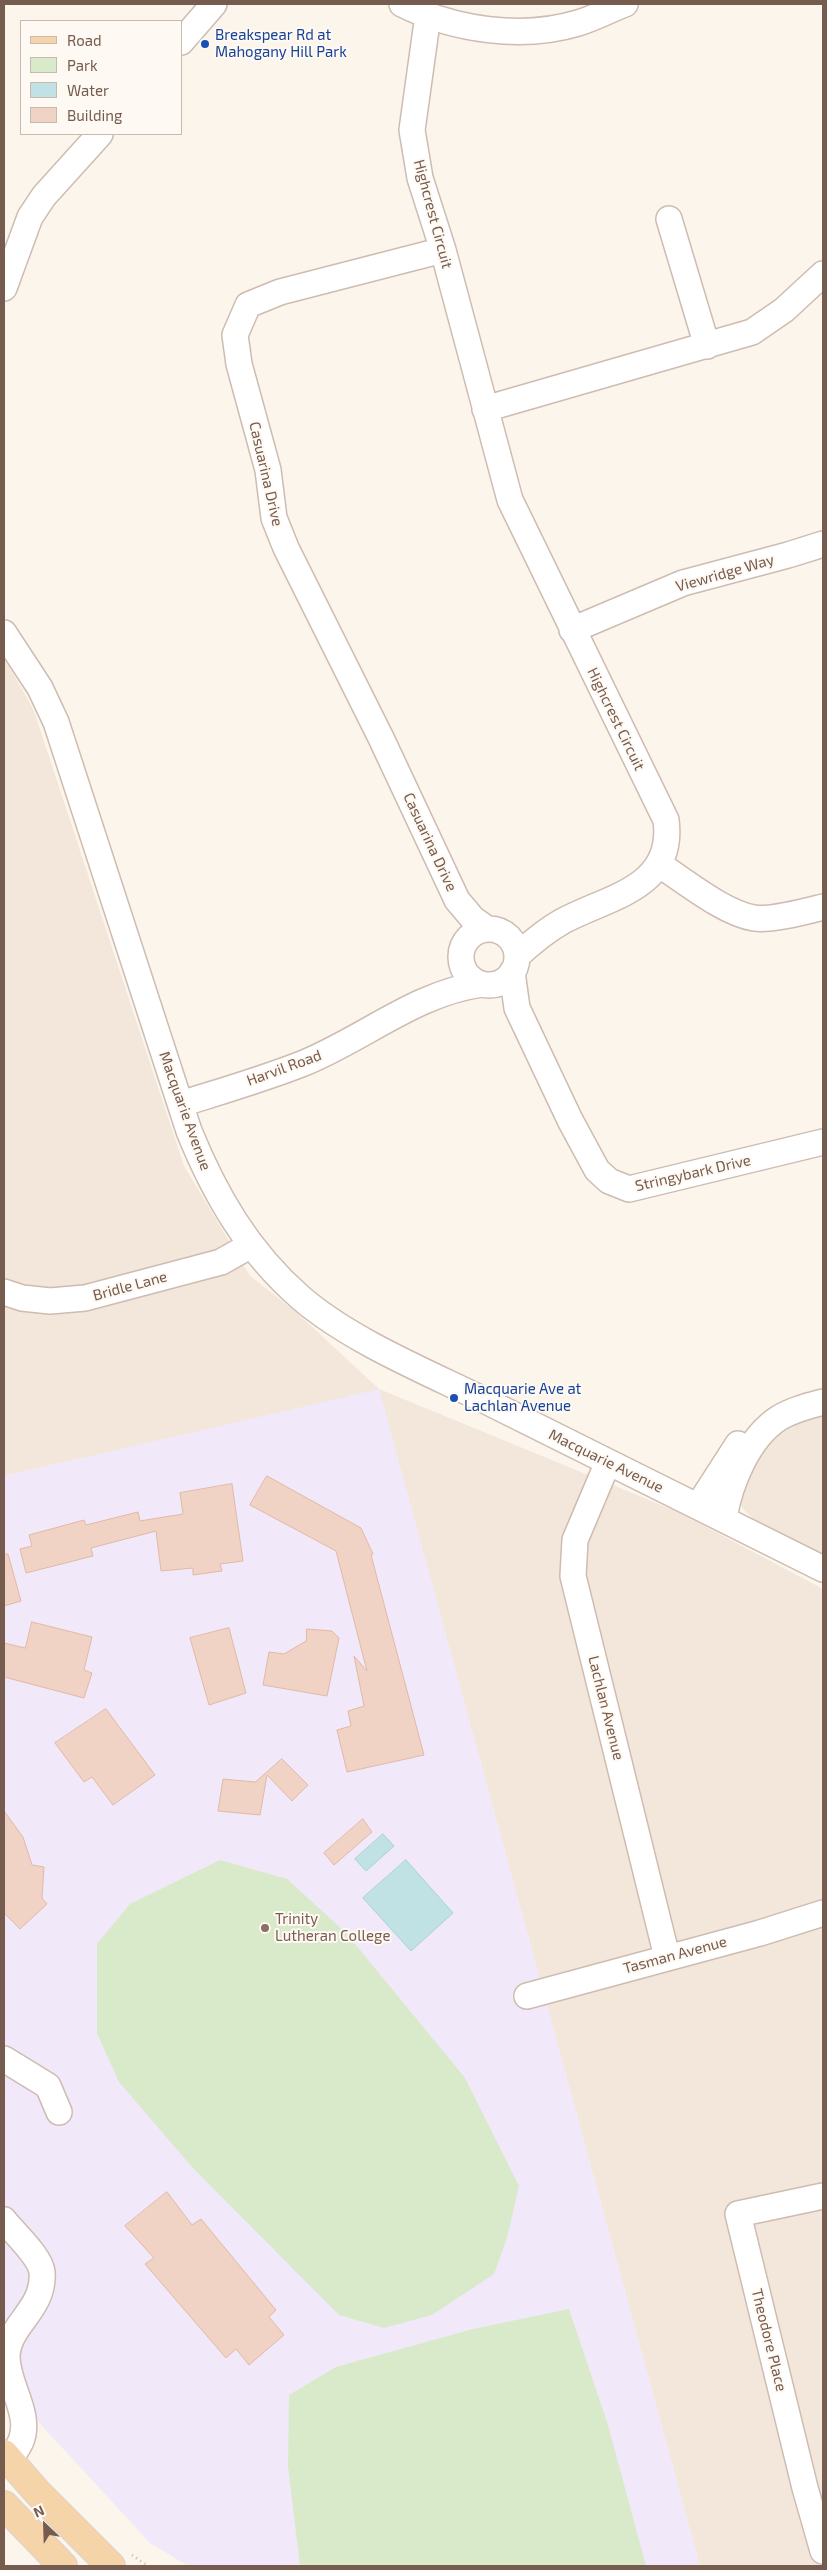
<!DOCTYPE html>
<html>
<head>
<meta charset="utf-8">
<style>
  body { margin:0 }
  #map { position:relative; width:827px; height:2570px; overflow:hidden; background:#fcf5ec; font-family:"Exo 2",sans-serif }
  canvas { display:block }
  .frame { position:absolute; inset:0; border:5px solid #765b4f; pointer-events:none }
  .legend { position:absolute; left:20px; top:20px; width:162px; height:115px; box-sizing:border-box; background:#fef9f2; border:1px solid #c8bab1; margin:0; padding:6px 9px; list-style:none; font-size:15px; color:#765b4f }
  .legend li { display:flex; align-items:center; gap:10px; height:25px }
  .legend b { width:25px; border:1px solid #c8bab1 }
  .north { position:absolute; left:20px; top:2500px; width:50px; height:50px; -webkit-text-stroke:4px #fef9f2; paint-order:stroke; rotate:336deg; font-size:14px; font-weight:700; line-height:20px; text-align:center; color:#765b4f }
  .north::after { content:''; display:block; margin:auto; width:18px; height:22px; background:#765b4f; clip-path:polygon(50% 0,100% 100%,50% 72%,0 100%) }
</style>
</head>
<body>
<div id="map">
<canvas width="827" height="2570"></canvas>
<div class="frame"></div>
<ul class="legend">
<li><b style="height:6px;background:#f6d4a9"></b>Road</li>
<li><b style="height:14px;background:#d9eaca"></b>Park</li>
<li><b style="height:14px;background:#c0e2e5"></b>Water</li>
<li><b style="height:14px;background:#f0d3c5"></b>Building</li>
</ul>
<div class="north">N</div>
</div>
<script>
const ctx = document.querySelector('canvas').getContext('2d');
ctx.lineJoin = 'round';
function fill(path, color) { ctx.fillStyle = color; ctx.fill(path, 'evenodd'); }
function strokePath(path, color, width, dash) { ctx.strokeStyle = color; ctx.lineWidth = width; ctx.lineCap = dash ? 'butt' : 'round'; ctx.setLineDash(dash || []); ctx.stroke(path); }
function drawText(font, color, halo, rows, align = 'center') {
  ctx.font = font + ' "Exo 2",sans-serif'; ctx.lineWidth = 4; ctx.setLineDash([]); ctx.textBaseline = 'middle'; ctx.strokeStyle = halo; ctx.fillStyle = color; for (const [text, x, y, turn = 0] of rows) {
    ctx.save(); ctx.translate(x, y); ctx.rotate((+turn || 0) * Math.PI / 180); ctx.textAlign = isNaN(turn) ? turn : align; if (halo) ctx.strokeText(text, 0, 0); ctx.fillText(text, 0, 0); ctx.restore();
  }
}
fill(new Path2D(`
  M4 657 34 711 184 1166 250 1276 296 1312 379 1389 678 1512 823 1589V2566H700L379 1390 4 1476Z
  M823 1416V1558L764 1529 743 1509 739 1501 745 1472 772 1436 790 1425Z`), '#f3e6da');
fill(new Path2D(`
  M379 1389 700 2566H188L150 2543 9 2390 4 2380V1476Z`), '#f1e8f9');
fill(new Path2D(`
  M220 1860 287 1879 346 1933 465 2078 519 2186 507 2238 494 2274 432 2315 384 2328 339 2315 192 2167 119 2082 97 2033V1944L130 1904Z
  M569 2309 608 2425 646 2566H300L288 2466 289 2395 336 2367 473 2329Z`), '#d9eaca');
const water = new Path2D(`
  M383 1834 394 1846 366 1871 355 1859Z
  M406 1860 453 1913 411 1951 363 1898Z`);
fill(water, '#c0e2e5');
strokePath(water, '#a7d2d6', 1);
const building = new Path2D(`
  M267 1476 361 1528 373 1554 371 1555 424 1755 347 1772 337 1730 351 1726 348 1711 364 1706 354 1656 367 1671 336 1551 250 1505Z
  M232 1484 243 1561 220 1564 222 1571 193 1575V1568L161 1571 156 1531 91 1548 93 1556 26 1573 20 1549 32 1546 29 1535 84 1520 86 1525 138 1512 140 1521 183 1514 180 1493Z
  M4 1554H8L21 1601 4 1606Z
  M32 1622 92 1637 84 1670 92 1673 84 1698 4 1677V1643L25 1648Z
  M229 1628 246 1693 209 1705 190 1638Z
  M307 1629 332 1631 339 1638 327 1696 263 1685 269 1652 284 1654 306 1641Z
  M106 1709 155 1775 113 1805 92 1777 84 1782 55 1743Z
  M282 1759 308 1785 292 1801 267 1775 260 1815 218 1811 223 1779 255 1782Z
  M4 1811 23 1837 32 1865 44 1867 42 1898 47 1904 20 1929 4 1913Z
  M363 1819 372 1832 334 1865 324 1853Z
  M167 2192 192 2225 201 2219 276 2310 269 2317 284 2335 249 2365 236 2349 226 2358 145 2264 154 2258 125 2226Z`);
fill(building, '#f0d3c5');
strokePath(building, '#e2b9a6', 1);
const minor = new Path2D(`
  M402 4C454 30 522 40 578 23 595 18 609 10 625 4
  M428 15 412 130 420 178 443 250 510 500 666 820C675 888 610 896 563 921 547 930 531 943 517 956
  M181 42 214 4
  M669 219 707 346
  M443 250 280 292 248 305 235 335 239 364 268 470 274 518 286 548 381 738 457 900 473 919 486 928
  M4 288 30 217 44 196 100 134
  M485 409 752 332 784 310 823 274
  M572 630 683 583 788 555 823 544
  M4 633 40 688 56 722 189 1131C215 1195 248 1252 301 1298 352 1342 432 1374 492 1404 602 1459 713 1514 823 1569
  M660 865C686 882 724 913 754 918 770 921 807 911 823 907
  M461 957a28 28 0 1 1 56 0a28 28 0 1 1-56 0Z
  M512 972 517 1008 570 1120 597 1170 609 1181 629 1189 823 1142
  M181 1104C222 1091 264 1079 304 1063 365 1038 416 993 482 984
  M4 1292 22 1298 50 1301 85 1298 221 1262 251 1245
  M608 1462 575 1540 573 1576 667 1957
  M698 1506 738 1444
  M724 1518C730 1483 748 1438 779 1418 792 1410 808 1406 823 1402
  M527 1996 760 1933 823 1913
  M4 2059 48 2086 59 2112
  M823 2196 738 2214 805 2488 823 2551
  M4 2220C14 2233 40 2256 42 2272 45 2309 9 2324 7 2355 6 2384 32 2413 21 2441 18 2448 13 2454 10 2461`);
const major = new Path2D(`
  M4 2454 38 2493 111 2566
  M4 2505 63 2566`);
strokePath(minor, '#cebcb1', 28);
strokePath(major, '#d9d1ce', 30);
strokePath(new Path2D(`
  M132 2555 148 2566`), '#d5b6a7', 3, [1, 4]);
strokePath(minor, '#fff', 25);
strokePath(major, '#f6d4a9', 28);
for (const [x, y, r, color] of [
  [205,44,5,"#1a4fb4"],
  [454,1398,5,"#1a4fb4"],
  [265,1928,5,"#8d6e63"]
]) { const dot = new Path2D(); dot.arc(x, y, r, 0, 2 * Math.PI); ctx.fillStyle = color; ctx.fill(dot); strokePath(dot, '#fef9f2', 2); }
drawText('15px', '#164399', '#fef9f2', [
  ["Breakspear Rd at",215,35],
  ["Mahogany Hill Park",215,52],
  ["Macquarie Ave at",464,1389],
  ["Lachlan Avenue",464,1406]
], 'left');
drawText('15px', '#765b4f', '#fef9f2', [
  ["Highcrest Circuit",433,214,75],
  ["Casuarina Drive",266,474,77],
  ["Viewridge Way",725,573,-16],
  ["Highcrest Circuit",616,719,64],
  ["Casuarina Drive",430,842,65],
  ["Harvil Road",284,1068,-20],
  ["Macquarie Avenue",185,1111,70],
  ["Stringybark Drive",693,1173,-13],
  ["Bridle Lane",130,1286,-15],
  ["Macquarie Avenue",606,1461,26],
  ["Lachlan Avenue",606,1708,76],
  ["Tasman Avenue",675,1955,-15],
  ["Theodore Place",769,2340,76]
]);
drawText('15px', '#785e54', '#fef9f2', [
  ["Trinity",275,1919],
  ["Lutheran College",275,1936]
], 'left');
</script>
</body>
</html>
